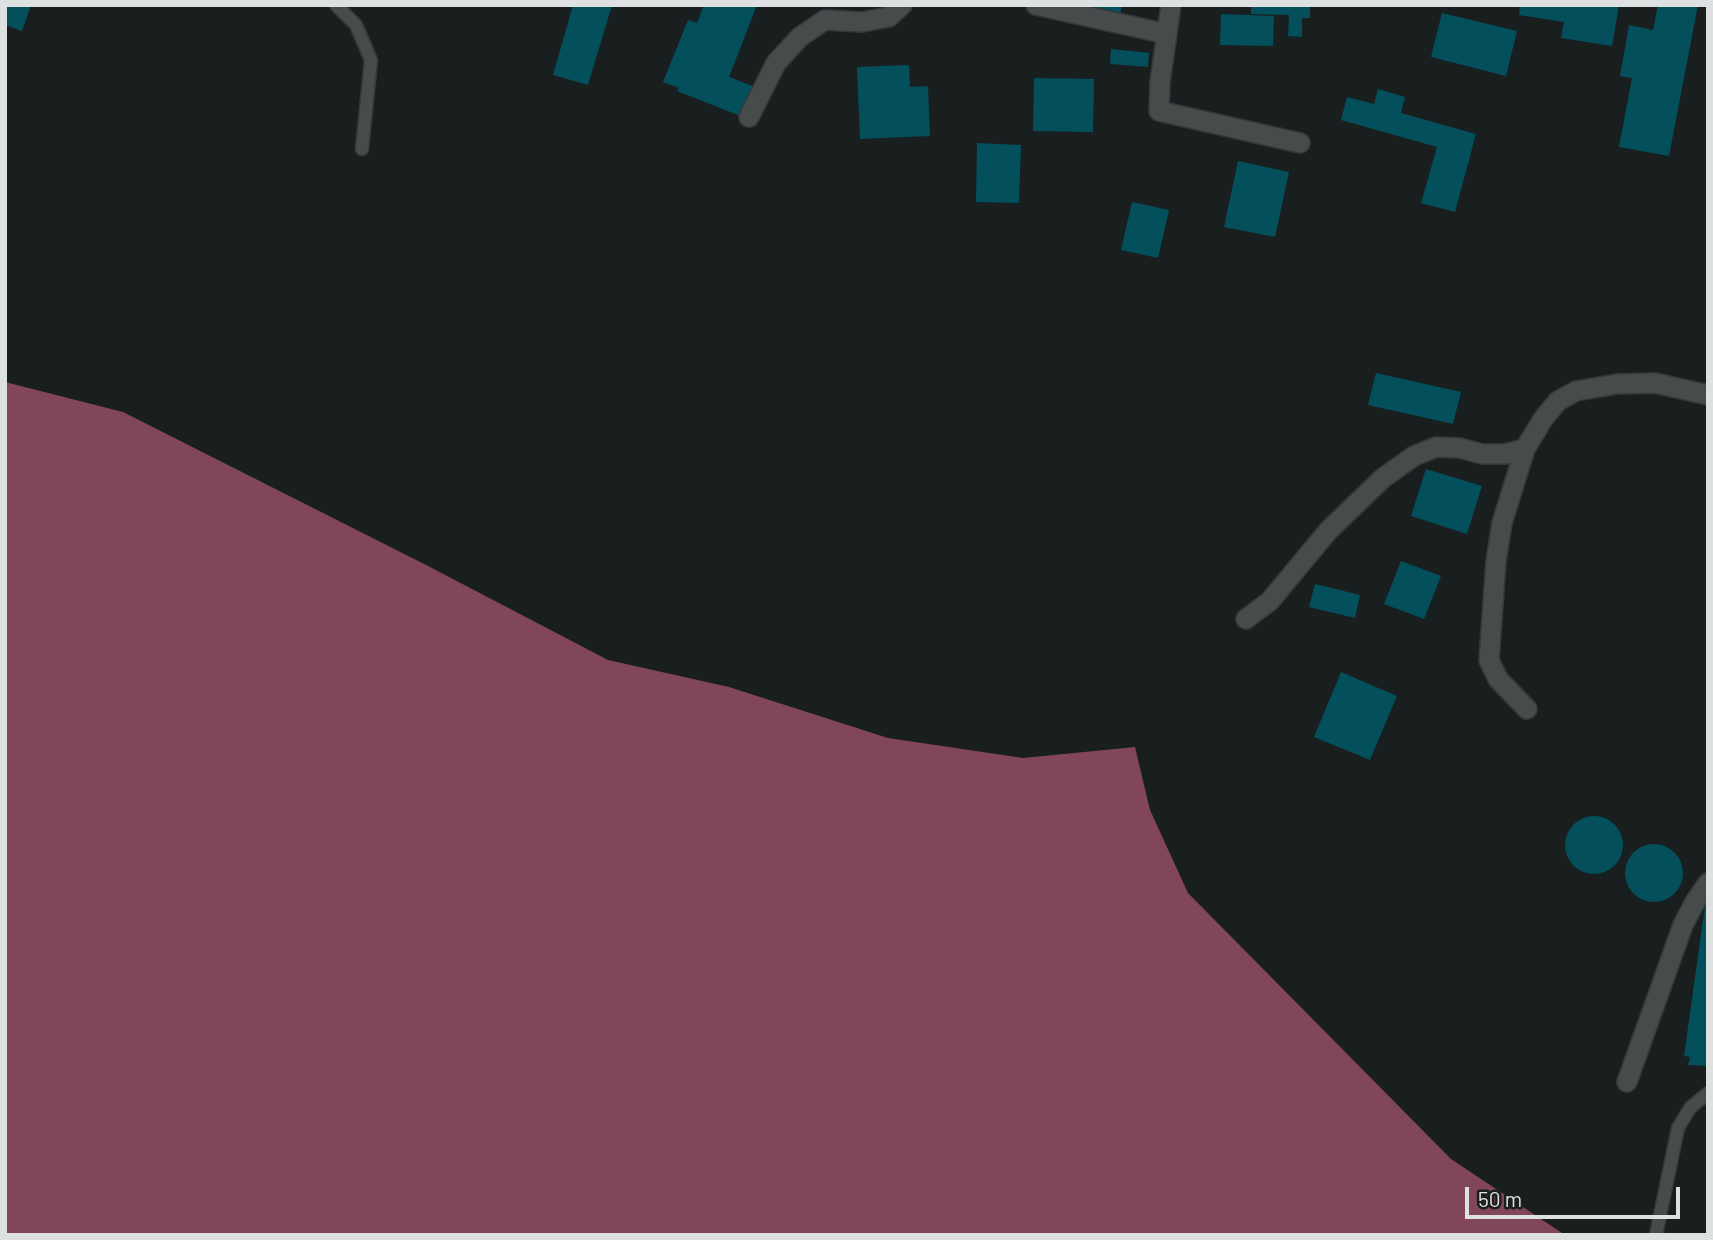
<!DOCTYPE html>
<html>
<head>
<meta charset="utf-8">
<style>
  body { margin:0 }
  #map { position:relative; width:1713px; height:1240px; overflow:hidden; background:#191e1f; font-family:Barlow,sans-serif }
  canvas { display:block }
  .frame { position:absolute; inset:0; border:7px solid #dee1e1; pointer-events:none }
  .scale { position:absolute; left:1465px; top:1187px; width:215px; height:32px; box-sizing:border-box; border:4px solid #dee1e1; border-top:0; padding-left:9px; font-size:21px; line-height:24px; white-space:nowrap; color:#dee1e1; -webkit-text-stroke:5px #191e1f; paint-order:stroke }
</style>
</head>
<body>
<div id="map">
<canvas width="1713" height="1240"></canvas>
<div class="frame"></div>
<div class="scale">50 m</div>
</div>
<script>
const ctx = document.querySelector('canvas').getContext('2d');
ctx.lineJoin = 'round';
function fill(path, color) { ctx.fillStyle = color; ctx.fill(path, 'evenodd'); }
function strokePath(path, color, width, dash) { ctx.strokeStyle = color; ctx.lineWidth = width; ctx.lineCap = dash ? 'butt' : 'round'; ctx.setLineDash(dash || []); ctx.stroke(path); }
fill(new Path2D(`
  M5 382 123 412 430 567 608 660 729 687 888 738 1023 758 1135 747 1150 810 1188 893 1451 1159 1565 1235H5Z`), '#81465b');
fill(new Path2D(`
  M5 5H31L22 31 5 25Z
  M573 5H612L588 85 553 75Z
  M704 5H757L729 77 755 87 743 117 677 91 679 88 663 82 688 20 697 23Z
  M1068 5H1122L1120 17Z
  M1251 5H1310V18H1302V37L1288 36 1289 15 1251 14Z
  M1520 5H1619L1612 46 1561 38 1564 22 1519 15Z
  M1658 5H1698L1669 156 1619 147 1632 78 1620 76 1629 25 1653 30Z
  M1442 13 1517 31 1506 76 1431 57Z
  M1221 14 1274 16 1273 46 1220 45Z
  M1111 49 1149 53 1148 67 1110 64Z
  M909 65 910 87 928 86 930 136 860 139 857 67Z
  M1034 78 1094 79 1093 132 1033 131Z
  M1378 89 1405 97 1401 113 1476 134 1455 212 1421 203 1437 147 1341 120 1347 97 1374 104Z
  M977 143 1021 145 1019 203 976 202Z
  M1238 161 1289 172 1275 237 1224 227Z
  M1132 202 1169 210 1158 258 1121 250Z
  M1376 373 1461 392 1453 424 1368 405Z
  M1426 469 1482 486 1467 534 1411 516Z
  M1401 561 1441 576 1424 619 1384 604Z
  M1315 584 1360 595 1355 618 1309 607Z
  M1341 672 1397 696 1370 760 1314 737Z
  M1565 845a29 29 0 1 1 58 0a29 29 0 1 1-58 0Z
  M1625 873a29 29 0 1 1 58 0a29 29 0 1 1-58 0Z
  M1706 899 1708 1066 1688 1065 1690 1057 1684 1056Z`), '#03505c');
const service = new Path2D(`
  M336 5 356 25 371 60 362 149
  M1656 1235 1678 1128 1690 1108 1708 1093`);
const minor = new Path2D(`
  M1036 5 1167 34
  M1171 5 1160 82 1159 111 1300 143
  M749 117 776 63 800 37 825 20 862 22 889 17 902 5
  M1246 619 1270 601 1328 531 1383 478 1414 456 1436 447 1460 448 1482 454H1505L1525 449
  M1527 709 1498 679 1489 660 1496 561 1502 523 1525 449 1543 419 1558 401 1576 391 1617 384 1655 383 1708 395
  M1627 1082 1683 925 1695 902 1708 883`);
strokePath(service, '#353839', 15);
strokePath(minor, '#353839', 22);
strokePath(service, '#464b4c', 12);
strokePath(minor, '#464b4c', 19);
</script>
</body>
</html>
